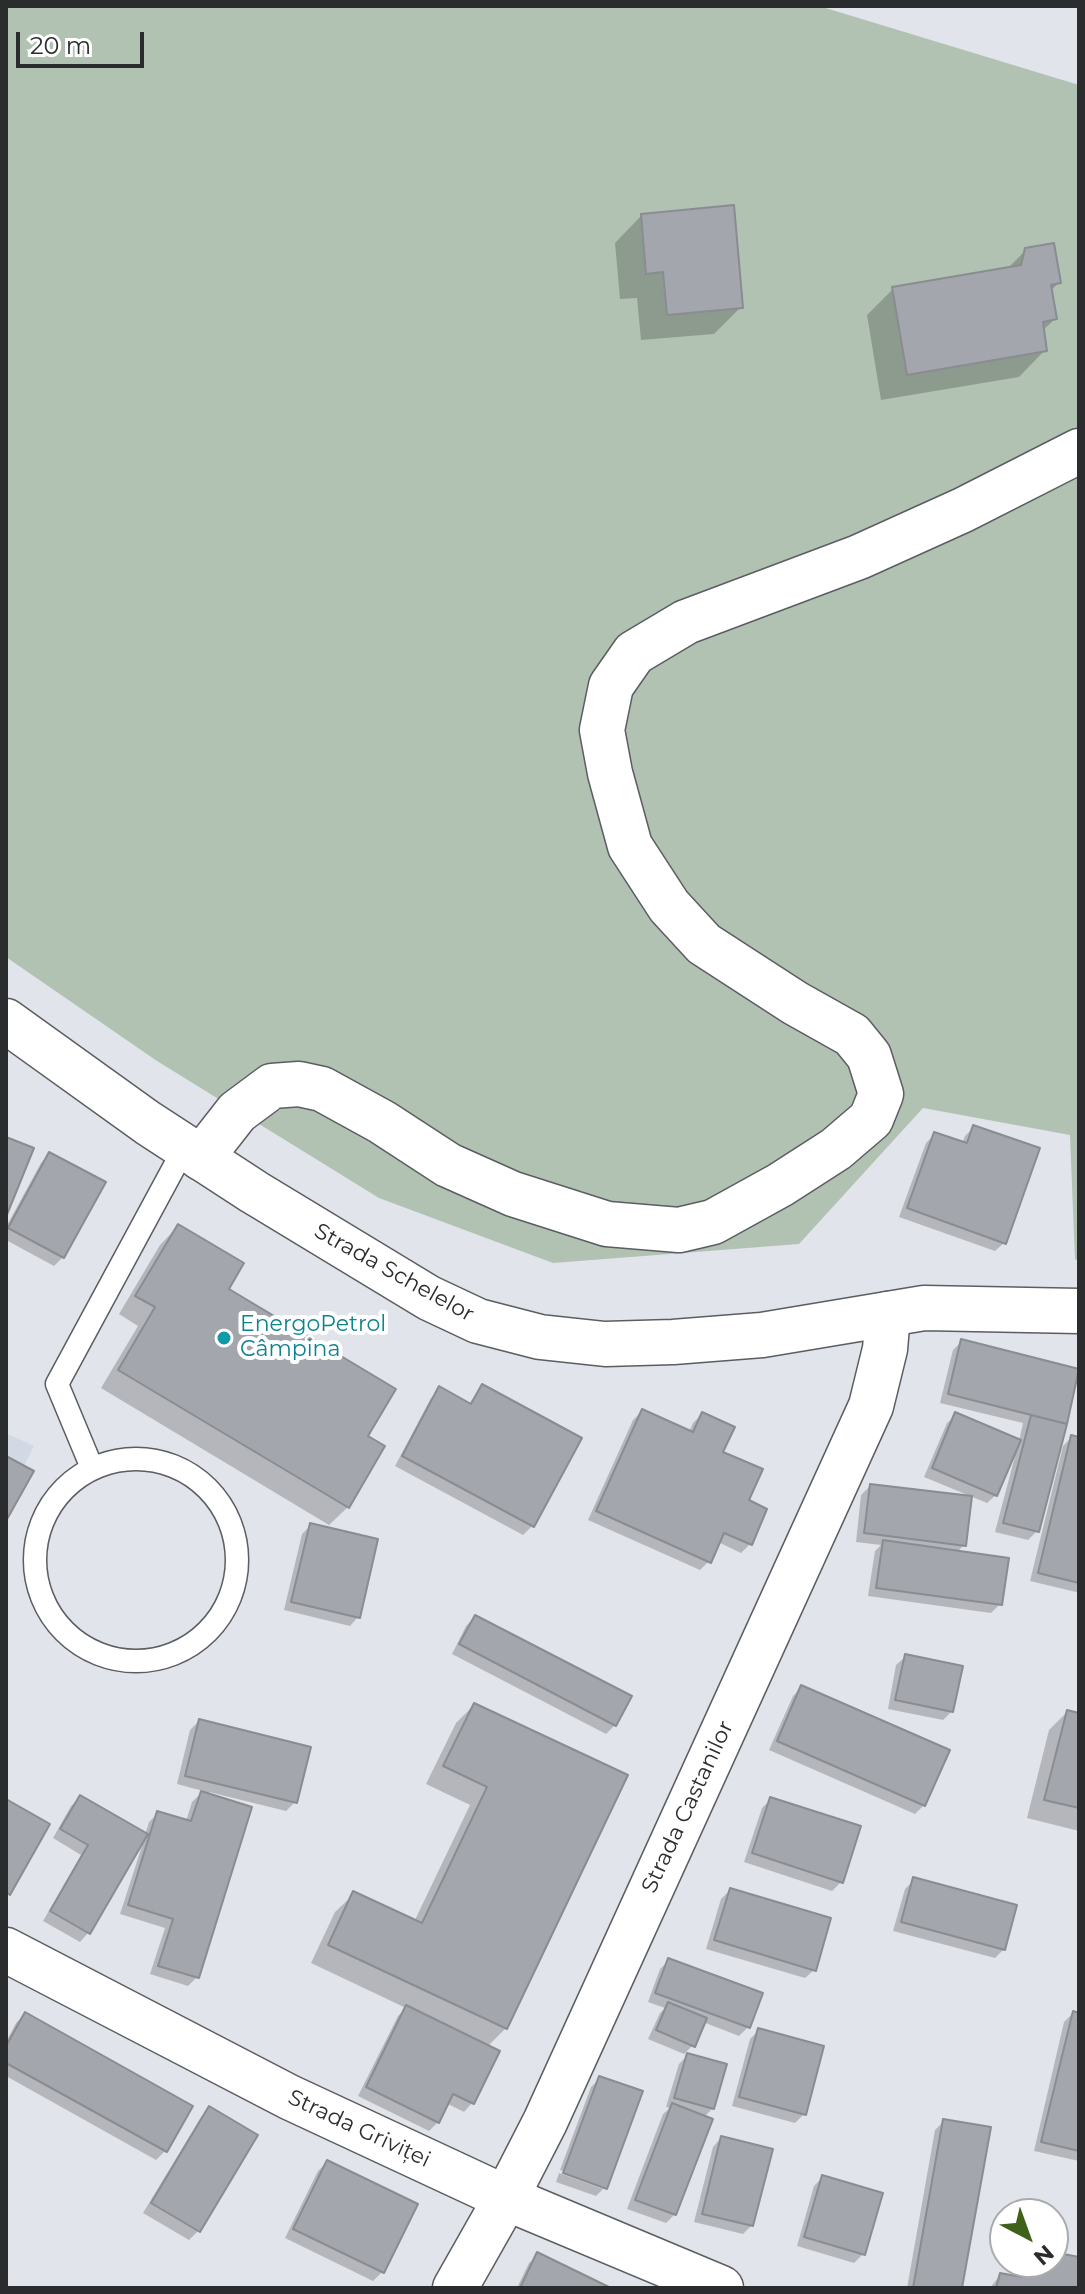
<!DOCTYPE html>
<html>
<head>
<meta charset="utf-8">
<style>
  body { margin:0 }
  #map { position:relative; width:1085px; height:2294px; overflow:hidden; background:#e1e4ea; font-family:Montserrat,sans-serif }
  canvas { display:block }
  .frame { position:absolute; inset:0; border:8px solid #2b2c2e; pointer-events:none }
  .north { position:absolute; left:989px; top:2198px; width:80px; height:80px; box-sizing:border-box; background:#fff; border:2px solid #aaabab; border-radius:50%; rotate:139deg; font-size:22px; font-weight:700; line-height:32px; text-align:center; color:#2b2c2e }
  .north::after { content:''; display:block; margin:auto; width:28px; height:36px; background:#3e621a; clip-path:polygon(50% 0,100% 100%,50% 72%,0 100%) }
  .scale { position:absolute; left:16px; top:32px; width:128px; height:36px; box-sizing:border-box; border:4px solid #2b2c2e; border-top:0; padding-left:10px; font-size:24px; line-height:28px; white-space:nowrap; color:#2b2c2e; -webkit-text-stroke:6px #fff; paint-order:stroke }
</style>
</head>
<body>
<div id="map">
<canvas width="1085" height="2294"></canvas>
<div class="frame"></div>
<div class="north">N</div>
<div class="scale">20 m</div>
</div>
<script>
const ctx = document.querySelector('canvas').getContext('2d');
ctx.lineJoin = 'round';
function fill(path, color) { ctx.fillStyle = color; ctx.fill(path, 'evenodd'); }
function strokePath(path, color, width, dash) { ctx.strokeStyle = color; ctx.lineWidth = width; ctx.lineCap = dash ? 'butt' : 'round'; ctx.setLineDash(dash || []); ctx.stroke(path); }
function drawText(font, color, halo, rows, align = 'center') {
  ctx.font = font + ' Montserrat,sans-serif'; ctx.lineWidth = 8; ctx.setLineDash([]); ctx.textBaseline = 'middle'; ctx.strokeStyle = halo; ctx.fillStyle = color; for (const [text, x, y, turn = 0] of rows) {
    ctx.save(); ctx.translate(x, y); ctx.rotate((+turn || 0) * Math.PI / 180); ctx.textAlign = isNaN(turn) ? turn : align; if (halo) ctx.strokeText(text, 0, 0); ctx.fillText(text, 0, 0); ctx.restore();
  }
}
fill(new Path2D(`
  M6 1433 34 1446 6 1502Z`), '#d2d8e4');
fill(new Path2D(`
  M6 6H819L1079 85V1259L1075 1260 1070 1135 923 1108 799 1244 553 1263 379 1198 157 1061 6 957Z`), '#b1c2b2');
fill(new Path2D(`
  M641 216 741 307 714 334 641 340 637 298 620 299 615 243Z
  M1026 250 1059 282 1050 292 1055 319 1042 331 1045 350 1019 377 881 400 867 315 893 289 1006 270Z
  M974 1127 1004 1243 995 1251 899 1217 926 1143 935 1134 962 1144 965 1136Z
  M50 1154 63 1257 54 1266 6 1240V1227L41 1163Z
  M178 1226 226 1290 365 1437 348 1507 329 1525 101 1388 138 1326 119 1314 160 1245Z
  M962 1341 1078 1371 1037 1531 1028 1540 995 1532 1015 1456 1012 1455 996 1495 987 1503 924 1477 947 1423 956 1415 1019 1441 1023 1423 940 1403 953 1350Z
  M482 1386 532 1526 523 1535 395 1466 431 1398 440 1389 468 1405Z
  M642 1411 689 1432 693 1423 702 1414 746 1501 750 1544 741 1553 718 1542 709 1561 700 1570 588 1520 633 1420Z
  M1072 1437 1079 1439V1590L1076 1592 1030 1581 1063 1446Z
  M870 1486 964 1545 956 1553 1000 1604 991 1613 868 1596 875 1551 881 1545 856 1542 861 1495Z
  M310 1526 358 1617 350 1626 284 1610 302 1534Z
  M475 1617 615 1725 606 1734 452 1654 466 1626Z
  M905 1657 952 1711 943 1720 888 1709 896 1665Z
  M802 1687 924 1805 915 1814 769 1750 793 1696Z
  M474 1705 625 1776 506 2028 487 2047 472 2103 464 2112 446 2103 438 2122 429 2131 358 2096 398 2016 406 2008 311 1963 335 1912 354 1894 414 1922 470 1805 426 1784 456 1723Z
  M1067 1712 1079 1715V1831L1027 1818 1049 1730Z
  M199 1721 295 1802 286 1811 209 1792 197 1977 188 1986 150 1974 165 1928 120 1914 143 1843 88 1933 80 1942 43 1921 81 1855 53 1838 71 1806 80 1798 145 1835 149 1822 158 1813 186 1821 192 1802 203 1791 177 1784 190 1730Z
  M771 1799 841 1882 832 1891 744 1862 762 1808Z
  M914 1880 1004 1949 995 1958 893 1931 905 1889Z
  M730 1890 814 1970 805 1978 706 1949 721 1899Z
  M669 1960 748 2027 739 2036 703 2022 693 2045 684 2054 648 2039 660 2013 665 2008 648 2002 660 1969Z
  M1073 2013 1079 2015V2161L1034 2151 1064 2022Z
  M25 2014 190 2107 165 2151 156 2160 6 2076V2042L16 2023Z
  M759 2030 804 2114 795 2123 732 2106 750 2039Z
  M685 2055 725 2066 713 2108 704 2117 675 2214 666 2223 627 2209 663 2114 670 2108 666 2107 679 2064 687 2056Z
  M600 2078 605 2188 603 2189V2185L560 2170 591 2087Z
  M210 2109 255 2136 198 2231 189 2240 143 2213 201 2117Z
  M944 2121 960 2288H907L935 2130Z
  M721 2138 752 2225 743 2234 694 2222 713 2147Z
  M327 2162 382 2272 373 2281 285 2238 318 2171Z
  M559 2173 603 2189 596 2196 556 2182Z
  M823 2177 863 2254 854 2263 797 2246 814 2186Z
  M1053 2254 1079 2259 1078 2288H990L1000 2275 1015 2278 1019 2262H1053Z
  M538 2255 607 2288H517L529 2263Z`), '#0003');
const building = new Path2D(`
  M734 205 743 308 667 315 663 272 646 274 641 214Z
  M1054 243 1061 283 1051 285 1057 319 1043 322 1047 351 907 375 892 287 1021 265 1025 248Z
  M973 1125 1040 1148 1006 1244 907 1208 934 1132 967 1143Z
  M6 1137 34 1148 6 1217Z
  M49 1152 106 1182 64 1258 8 1228Z
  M178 1224 244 1263 229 1289 396 1389 368 1436 385 1446 349 1508 118 1370 155 1307 135 1296Z
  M961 1339 1079 1369 1067 1424 948 1394Z
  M482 1384 582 1438 534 1527 402 1456 439 1386 471 1404Z
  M642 1409 693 1432 702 1412 735 1427 723 1452 763 1469 749 1500 767 1509 752 1545 724 1533 711 1563 596 1511Z
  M955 1412 1021 1440 997 1496 932 1468Z
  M1031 1415 1067 1424 1039 1532 1003 1523Z
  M1071 1435 1079 1437V1583L1038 1573Z
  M6 1456 34 1471 6 1521Z
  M870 1484 972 1496 966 1546 864 1533Z
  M310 1523 378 1539 360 1618 291 1602Z
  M883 1540 1009 1558 1002 1605 876 1588Z
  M475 1615 632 1696 616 1726 459 1644Z
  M905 1654 963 1666 953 1712 895 1700Z
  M801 1685 950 1750 925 1806 777 1741Z
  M474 1703 628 1775 507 2029 328 1945 353 1891 422 1923 487 1787 443 1766Z
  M1067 1710 1079 1713V1808L1044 1800Z
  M199 1719 311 1747 297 1803 185 1776Z
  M201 1791 252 1807 199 1978 158 1966 173 1919 128 1905 157 1811 191 1821Z
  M80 1795 148 1834 90 1934 50 1911 88 1845 60 1829Z
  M770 1797 861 1826 843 1883 752 1853Z
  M6 1799 50 1824 10 1895 6 1892Z
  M913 1877 1017 1905 1005 1950 901 1922Z
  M730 1888 831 1918 816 1971 714 1940Z
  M668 1958 763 1993 750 2028 655 1993Z
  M668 2002 707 2018 695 2047 656 2030Z
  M406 2005 500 2051 474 2104 453 2094 439 2123 366 2087Z
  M1073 2011 1079 2013V2151L1041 2142Z
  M25 2012 193 2106 167 2152 6 2063V2046Z
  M758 2028 824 2046 806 2115 739 2097Z
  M687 2053 727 2064 714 2109 674 2098Z
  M599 2076 643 2091 607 2189 563 2173Z
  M672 2103 713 2119 676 2215 635 2200Z
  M209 2106 258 2135 200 2232 151 2203Z
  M943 2119 991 2127 962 2288H913Z
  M721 2136 773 2149 753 2226 702 2214Z
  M327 2160 418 2204 384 2273 293 2229Z
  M822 2175 883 2193 865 2255 804 2237Z
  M537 2252 611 2288H520Z
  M1053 2252 1079 2257V2288H996L1000 2273 1022 2277 1025 2262H1053Z`);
fill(building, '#a3a6ac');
strokePath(building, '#898c91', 2);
const service = new Path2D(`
  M35 1560a101 101 0 1 1 202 0a101 101 0 1 1-202 0Z
  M92 1468 57 1384 185 1147`);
const minor = new Path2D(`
  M201 1158 237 1112 272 1086 299 1084 322 1089 382 1122 448 1165 513 1194 607 1224 679 1230 713 1222 780 1185 836 1149 871 1119 881 1094 869 1056 852 1035 795 1003 704 944 669 906 630 846 610 773 602 730 611 686 634 653 686 622 859 557 963 510 1079 451
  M455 2288 506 2198 545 2122 871 1406 885 1349 888 1314`);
const secondary = new Path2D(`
  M6 1021 148 1123 254 1192 429 1298 478 1321 540 1337 605 1344 673 1342 762 1335 924 1308 1079 1311
  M6 1950 289 2097 506 2198 721 2288`);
strokePath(service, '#5a5d61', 25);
strokePath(minor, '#5a5d61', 47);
strokePath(secondary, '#5a5d61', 47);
strokePath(service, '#fff', 22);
strokePath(minor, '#fff', 44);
strokePath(secondary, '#fff', 44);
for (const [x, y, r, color] of [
  [224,1338,8,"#0f9aa8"]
]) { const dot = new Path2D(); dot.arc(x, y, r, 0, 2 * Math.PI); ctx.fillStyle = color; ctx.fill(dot); strokePath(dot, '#fff', 3); }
drawText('22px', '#2b2c2e', '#fff', [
  ["Strada Schelelor",394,1273,29],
  ["Strada Castanilor",688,1807,-65],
  ["Strada Griviței",359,2129,25]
]);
drawText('22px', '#0d838f', '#fff', [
  ["EnergoPetrol",240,1325],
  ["Câmpina",240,1350]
], 'left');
</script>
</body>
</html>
